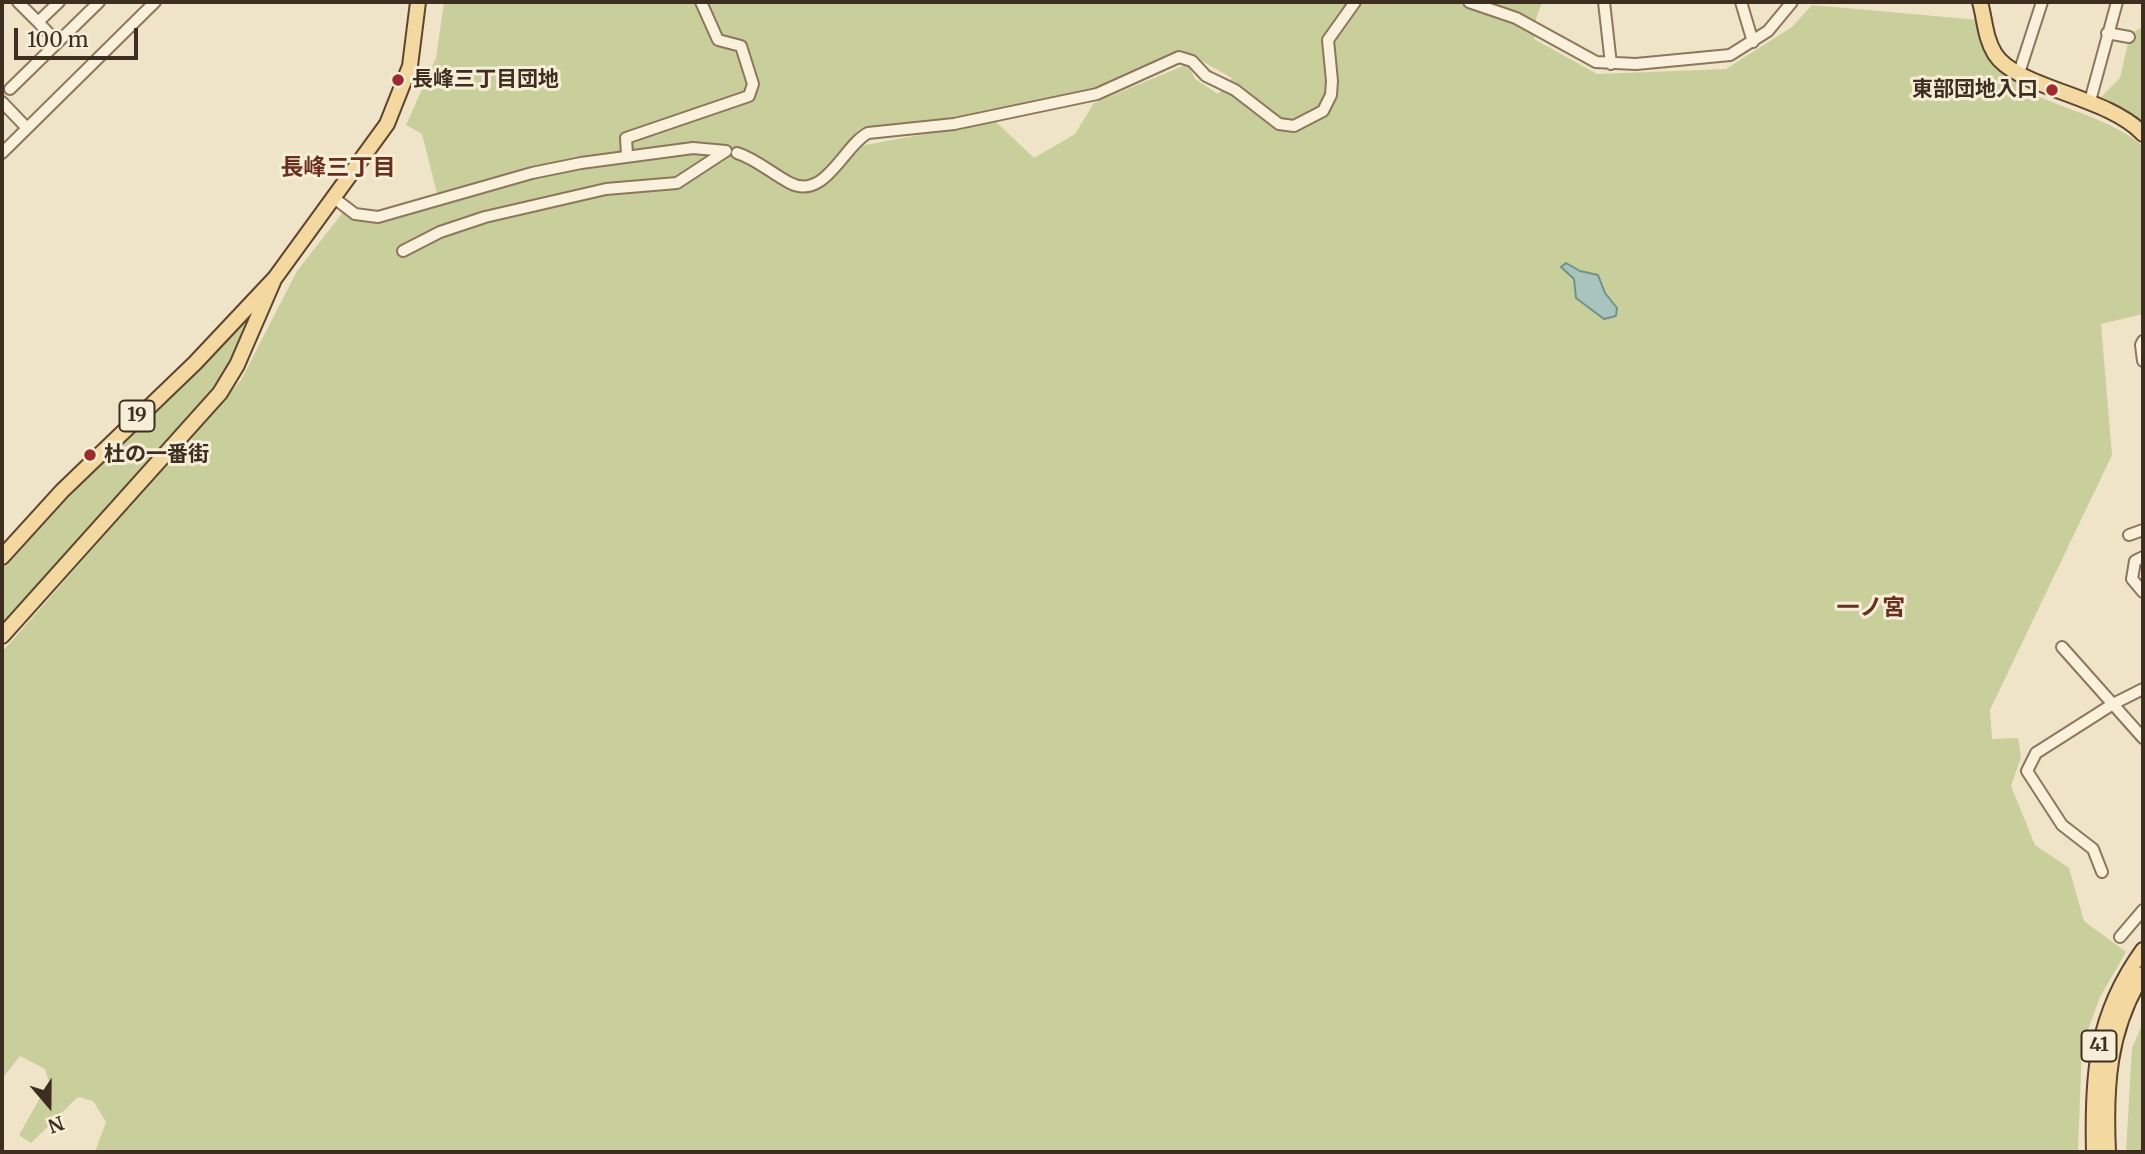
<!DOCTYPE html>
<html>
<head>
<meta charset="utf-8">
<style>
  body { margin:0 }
  #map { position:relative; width:2145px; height:1154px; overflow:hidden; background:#f0e4c8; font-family:Merriweather,serif }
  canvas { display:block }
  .frame { position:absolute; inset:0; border:4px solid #3d2e20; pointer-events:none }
  .north { position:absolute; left:14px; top:1070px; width:70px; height:70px; -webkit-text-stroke:5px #f7eed8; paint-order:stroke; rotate:160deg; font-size:19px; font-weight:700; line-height:28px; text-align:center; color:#3d2e20 }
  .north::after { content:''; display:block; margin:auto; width:24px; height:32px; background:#3d2e20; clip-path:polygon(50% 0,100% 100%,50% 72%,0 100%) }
  .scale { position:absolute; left:14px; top:28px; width:124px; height:32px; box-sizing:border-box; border:4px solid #3d2e20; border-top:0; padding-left:9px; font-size:21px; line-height:24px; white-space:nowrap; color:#3d2e20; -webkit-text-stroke:5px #f7eed8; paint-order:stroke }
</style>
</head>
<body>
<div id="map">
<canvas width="2145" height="1154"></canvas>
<div class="frame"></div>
<div class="north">N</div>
<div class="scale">100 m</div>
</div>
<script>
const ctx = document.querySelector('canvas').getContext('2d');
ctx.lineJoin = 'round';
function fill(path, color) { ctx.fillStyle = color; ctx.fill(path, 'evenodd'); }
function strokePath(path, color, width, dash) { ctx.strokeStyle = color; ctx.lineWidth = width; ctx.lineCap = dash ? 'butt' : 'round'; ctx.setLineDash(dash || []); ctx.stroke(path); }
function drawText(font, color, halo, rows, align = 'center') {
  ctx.font = font + ' Merriweather,"Noto Sans JP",serif'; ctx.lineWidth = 6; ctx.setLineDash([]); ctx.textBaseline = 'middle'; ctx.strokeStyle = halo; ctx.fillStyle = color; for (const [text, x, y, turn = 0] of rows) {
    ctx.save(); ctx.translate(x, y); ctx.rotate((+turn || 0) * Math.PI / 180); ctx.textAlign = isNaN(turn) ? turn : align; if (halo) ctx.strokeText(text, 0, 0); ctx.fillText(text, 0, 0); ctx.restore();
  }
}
fill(new Path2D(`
  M444 2H1457L1472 10 1475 2H1542L1536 19 1534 39 1597 74 1726 69 1792 27 1812 5 1979 20C1996 113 2083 96 2143 146V314L2101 324 2112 455 1990 710 1992 739 2018 738 2021 757 2011 786 2035 845 2069 868 2084 921 2126 952 2100 997 2082 1046 2078 1152H95L106 1122 93 1101 78 1097 31 1143 19 1135 49 1082 45 1069 20 1056 2 1079V652L241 380 297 271 344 211C376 228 408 215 440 205L422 134 406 125 436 58ZM1182 50 1232 78 1218 94 1195 79 1188 64 1178 68 1094 103 1075 134 1034 158 995 121 860 146 847 144 859 129 996 112 1093 91Z
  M2143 27V122L2126 109 2101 97 2120 78 2130 34Z
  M255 301 261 306 223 381 2 628V565L67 491Z
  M2143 1023V1152H2126L2132 1048Z`), '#c9cf9b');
const water = new Path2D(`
  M1566 263 1580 271 1598 275 1605 293 1617 308 1616 316 1604 319 1576 298 1574 279 1561 267Z`);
fill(water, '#a9c4bc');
strokePath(water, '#6f938a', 2);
const minor = new Path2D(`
  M18 2 38 22 59 2
  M1469 2 1516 18 1596 62 1636 64 1730 55 1768 31 1792 2
  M1604 2 1611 64
  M1741 2 1753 42
  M38 22 57 42
  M2107 33 2129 37
  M2019 73 2042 2
  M10 89 99 2
  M2090 101 2117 2
  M2 102 26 127
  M2 153 155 2
  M737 153C756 159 771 173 790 183 825 201 844 145 868 133L954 124 1097 94 1179 57 1192 61 1206 76 1235 90 1279 124 1294 126 1323 111 1331 95 1332 81 1328 40 1355 2
  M627 155 626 138 749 96 753 84 741 46 718 40 701 2
  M334 198 355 214 378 217 532 173 581 163 693 148 726 151 677 183 606 189 485 217 440 232 403 251
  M2143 341 2141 345 2143 361
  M2129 535 2143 530
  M2143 557 2135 561 2132 579 2143 592
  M2062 647 2143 738
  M2102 872 2093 849 2062 825 2027 771 2036 753 2113 704 2143 689
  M2120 937 2143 910`);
const major = new Path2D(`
  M1980 2C1985 20 1985 38 1995 54 2016 88 2108 96 2143 134
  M2 557 62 491 195 363 275 278 387 124 410 66 418 2
  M2 636 220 393 237 365 273 282
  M2094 1152C2092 1074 2096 1015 2143 950
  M2108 1152C2105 1087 2108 1030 2143 974`);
strokePath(minor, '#8d765c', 14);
strokePath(major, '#5b4430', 18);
strokePath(minor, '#faf1dc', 10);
strokePath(major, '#f3d9a0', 14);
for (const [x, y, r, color] of [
  [398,80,7,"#9e2a2b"],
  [2052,90,7,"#9e2a2b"],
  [90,455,7,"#9e2a2b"]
]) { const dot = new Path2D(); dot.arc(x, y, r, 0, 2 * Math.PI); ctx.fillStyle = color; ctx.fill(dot); strokePath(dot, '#f7eed8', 2.5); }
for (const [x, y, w] of [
  [137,416,35],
  [2099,1046,35]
]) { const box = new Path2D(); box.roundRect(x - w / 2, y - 15.5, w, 31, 5); ctx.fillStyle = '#f7eed8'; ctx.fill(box); strokePath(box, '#3d2e20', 2); }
drawText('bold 19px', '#3d2e20', null, [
  ["19",137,416],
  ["41",2099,1046]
]);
drawText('bold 21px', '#3d2e20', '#f7eed8', [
  ["長峰三丁目団地",412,80],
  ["東部団地入口",2038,90,"right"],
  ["杜の一番街",104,455]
], 'left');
drawText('bold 23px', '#6b2e1e', '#f7eed8', [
  ["長峰三丁目",338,168],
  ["一ノ宮",1871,608]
]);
</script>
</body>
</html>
